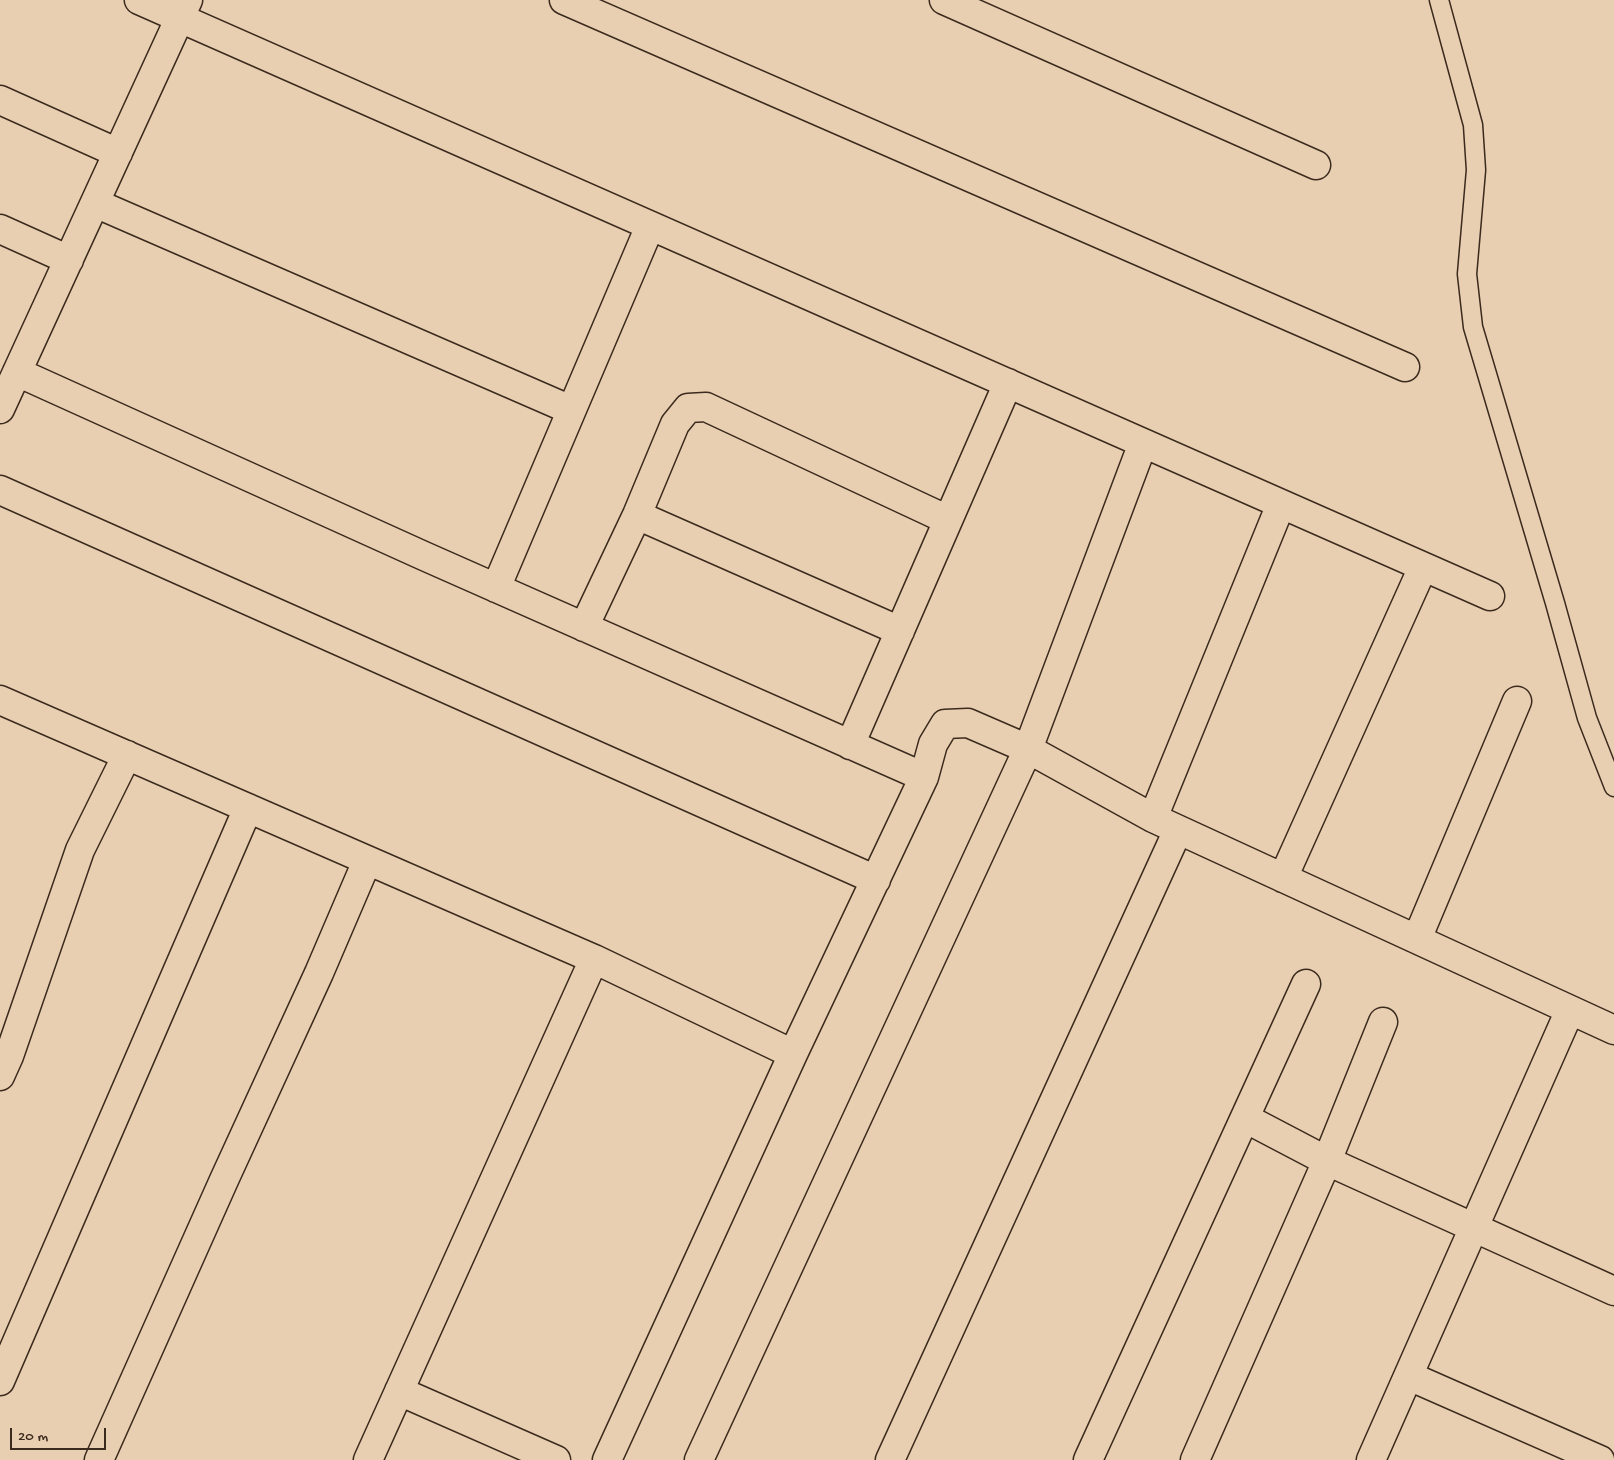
<!DOCTYPE html>
<html>
<head>
<meta charset="utf-8">
<style>
  body { margin:0 }
  #map { position:relative; width:1614px; height:1460px; overflow:hidden; background:#e9cfb1; font-family:"Gochi Hand",sans-serif }
  canvas { display:block }
  .scale { position:absolute; left:10px; top:1428px; width:96px; height:22px; box-sizing:border-box; border:2px solid #3b2a1e; border-top:0; padding-left:6px; font-size:15px; line-height:18px; white-space:nowrap; color:#3b2a1e; -webkit-text-stroke:4px #e9cfb1; paint-order:stroke }
</style>
</head>
<body>
<div id="map">
<canvas width="1614" height="1460"></canvas>
<div class="scale">20 m</div>
</div>
<script>
const ctx = document.querySelector('canvas').getContext('2d');
ctx.lineJoin = 'round';
function strokePath(path, color, width, dash) { ctx.strokeStyle = color; ctx.lineWidth = width; ctx.lineCap = dash ? 'butt' : 'round'; ctx.setLineDash(dash || []); ctx.stroke(path); }
const service = new Path2D(`
  M1439 0 1473 125 1476 170 1467 274 1473 327 1555 603 1587 718 1614 787`);
const minor = new Path2D(`
  M139 0 1490 596
  M564 0 1405 367
  M944 0 1316 165
  M0 100 118 153
  M95 203 571 410
  M0 229 69 260
  M17 372 424 556 924 777
  M0 409 188 0
  M0 490 876 880
  M637 515 900 631
  M496 588 650 226
  M584 627 637 515 675 424 688 408 706 407 948 520
  M0 700 594 959 793 1054
  M850 745 1008 383
  M1153 818 1281 504
  M1283 878 1423 567
  M1417 939 1517 701
  M0 1076 9 1056 80 850 127 755
  M1245 1118 1327 1161 1614 1291
  M1409 1376 1600 1460
  M0 1381 248 808
  M399 1391 556 1460
  M99 1460 224 1180 319 973 367 861
  M368 1460 594 959
  M607 1460 793 1054 924 777 933 744 945 724 968 723 1028 749 1153 818 1614 1030
  M699 1460 1028 749 1143 443
  M890 1460 1178 830
  M1088 1460 1306 984
  M1195 1460 1327 1161 1383 1022
  M1371 1460 1570 1010`);
strokePath(service, '#3b2a1e', 21);
strokePath(minor, '#3b2a1e', 31);
strokePath(service, '#e9cfb1', 18);
strokePath(minor, '#e9cfb1', 28);
</script>
</body>
</html>
